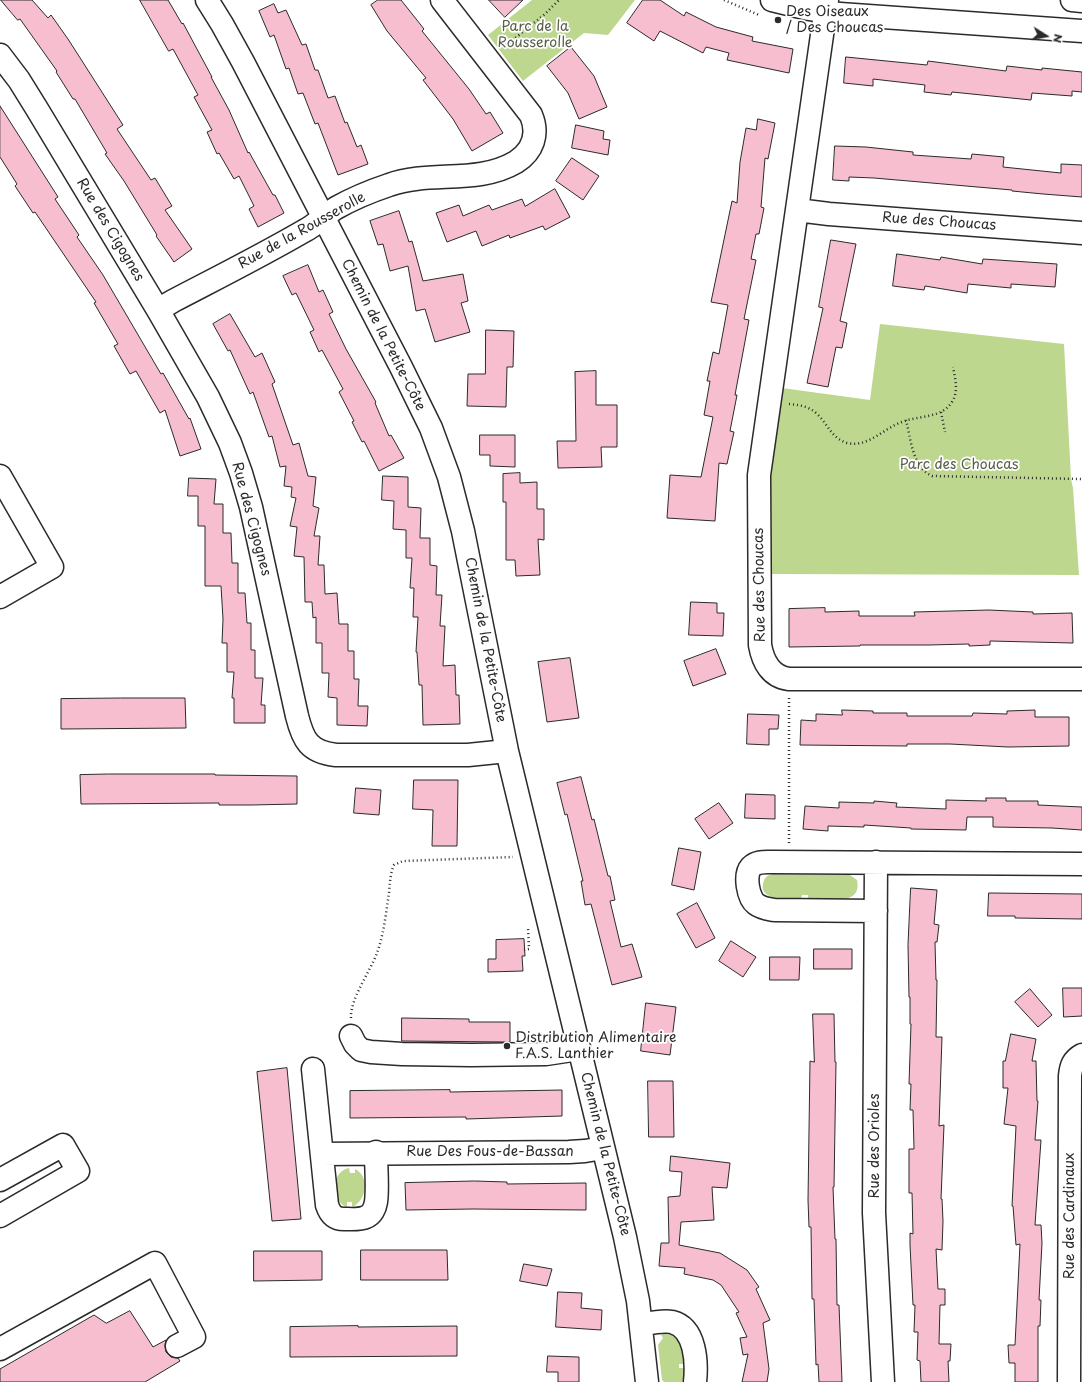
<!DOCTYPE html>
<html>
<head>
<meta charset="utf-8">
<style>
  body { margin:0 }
  #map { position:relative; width:1082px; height:1382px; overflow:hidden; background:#fff; font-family:"Playpen Sans",sans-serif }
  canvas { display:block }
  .north { position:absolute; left:1026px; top:16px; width:40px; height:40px; -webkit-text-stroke:3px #fff; paint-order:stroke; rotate:101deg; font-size:11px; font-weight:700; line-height:16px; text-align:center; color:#2b2b2b }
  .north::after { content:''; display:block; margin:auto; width:14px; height:18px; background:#2b2b2b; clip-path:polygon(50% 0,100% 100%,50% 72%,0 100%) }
</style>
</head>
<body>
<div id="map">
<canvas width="1082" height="1382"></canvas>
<div class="north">N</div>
</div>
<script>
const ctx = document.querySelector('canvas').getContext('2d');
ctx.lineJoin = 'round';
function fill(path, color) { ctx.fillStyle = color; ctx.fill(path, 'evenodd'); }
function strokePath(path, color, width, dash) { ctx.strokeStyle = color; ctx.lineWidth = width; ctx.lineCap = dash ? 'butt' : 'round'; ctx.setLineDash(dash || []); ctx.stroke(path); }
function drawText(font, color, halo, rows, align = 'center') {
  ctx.font = font + ' "Playpen Sans",sans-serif'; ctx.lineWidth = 3.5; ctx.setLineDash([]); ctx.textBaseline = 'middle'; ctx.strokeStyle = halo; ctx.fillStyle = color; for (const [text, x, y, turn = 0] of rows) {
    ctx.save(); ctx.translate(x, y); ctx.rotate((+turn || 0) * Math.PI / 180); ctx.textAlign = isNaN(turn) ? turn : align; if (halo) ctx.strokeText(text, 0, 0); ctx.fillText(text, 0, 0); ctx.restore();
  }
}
fill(new Path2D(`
  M532 0H635L608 35 584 33 523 81 488 35Z
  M880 324 1064 344 1071 479 1073 488 1079 575 771 574 770 476 782 388 870 400Z
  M773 874 850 875 857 880C859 890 856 897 845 899H808V895H802L801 899C791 898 759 902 763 884 764 878 767 875 773 874Z
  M349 1168 350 1173H355V1169C370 1176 367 1201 352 1207V1202H347V1207C332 1203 329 1172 349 1168Z
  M664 1334C679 1333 683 1351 684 1364H679V1368H684V1378L682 1382H664L662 1380 658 1345 663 1338 661 1335Z`), '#bdd78e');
const building = new Path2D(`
  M1 0H32L48 18 51 15 68 39 123 125 117 129 151 180 155 178 172 206 165 210 192 249 174 262 156 236 157 235 124 181 105 154 107 153 75 99H73L56 72 57 71 20 19 18 20Z
  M140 0H168L182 24 183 23 212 77H211L229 110 248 153 249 152 273 195H275L284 213 258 227 249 209 254 206 239 176 234 179 219 153 217 154 207 132 212 130 194 97 198 95 173 49 169 51Z
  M378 0H401L424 29 422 31 469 89 486 114 490 112 503 133 472 151 453 119 423 80 426 78 387 31 371 5Z
  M489 0H523L505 17Z
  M643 0H660L684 16 686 12 716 27 753 37 752 41 793 49 789 73 727 60 729 53 706 47 703 53 660 31 654 41 627 23Z
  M274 4 278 13 286 10 302 45 306 44 315 70H318L328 98 335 96 345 123 347 122 357 147 361 145 368 164 338 175 318 123 315 124 303 93 298 94 289 68 286 69 274 35 270 37 259 11Z
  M571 47 594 76 607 107 579 119 568 93 547 66Z
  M846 57 927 65 928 61 1006 71 1007 66 1042 70V68L1082 72V92L1072 91V96L1032 93 1031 100 952 92 951 95 924 92 925 85 873 79V86L844 83Z
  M0 106 58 197 55 199 79 235 77 237 103 275 161 374 163 373 189 419 190 418 201 449 180 456 165 410 160 413 136 371 130 374 114 346 118 344 94 303 96 302 35 212 33 213 15 186 17 184 0 157Z
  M758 119 775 123 768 159 765 158 761 207 764 208 759 234H756L751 259 756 260 744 319 749 320 735 395H737L730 431 734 432 727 464 719 463 715 521 667 518 670 475 701 477 713 417 704 415 710 381H707L713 352 719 354 728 305 711 302 732 201 737 203 740 162 746 128 756 130Z
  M576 125 604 131 603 139 610 140 608 155 572 148Z
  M835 146 866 147 913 152V155L971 159 972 154 1004 157 1003 167 1061 173V164L1082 165V197L1043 194 1012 191V190L874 178 849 177V181L833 180Z
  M572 158 599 176 583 200 556 181Z
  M555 189 570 217 545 230 543 226 510 238 509 235 482 246 476 231 447 242 436 213 459 205 463 216 489 205 492 210 522 199 525 206Z
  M399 211 409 242 412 241 423 281 463 274 468 301 461 303 470 332 435 342 425 309 416 311 408 266 390 271 383 244 378 245 370 221Z
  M831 240 856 244 840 321 847 323 842 348 836 347 828 387 807 383 823 308 819 307Z
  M897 254 940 260 941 257 982 264 983 259 1057 264 1055 287 1011 284V288L968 284 967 293 925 286 924 290 893 286Z
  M308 265 319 292 323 290 333 312 329 314 346 349 376 402 375 403 389 436 391 435 404 458 379 471 364 441 362 442 352 422 354 421 339 392 343 389 322 350 319 352 310 332 314 330 296 293 292 295 283 276Z
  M230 314 255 357 262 353 275 382 272 384 293 445 299 443 308 476 316 477 313 506 319 508 314 536H320L318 565H324L325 594 337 593 339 624H348V651H354V679H359L358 706H368L367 726 337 725V698L328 697 329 673H322V643H316V617L313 618 312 602H305L304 557 294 556 297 527 290 526 296 498 291 497 292 487 284 486 286 466 280 467 272 436 269 437 253 392 250 394 230 350 228 351 213 324Z
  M486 330 514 331 513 367H507L506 407 467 406 468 374H485Z
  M596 371V405H617V447H601L602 467 558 468 557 441H576L575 372Z
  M480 435H515V467L490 466V455H480Z
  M520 473V483L537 482V509H544V540L538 539 540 575 516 576 515 560H506V502H503V474Z
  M383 476 408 477V507L421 508 420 538H430V565L437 566 436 595H442L440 626H445L443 666 455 665 456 695H459L460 724 423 725 422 685H419L417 652H416L418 617H413L414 588H410L412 558H406V530L393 529 394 501 382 500Z
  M189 478 216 479 214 504H223V533H231L232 563H238V593H245L247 623H251V650H255V678H263L261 705H265V723H234V698H232L234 672H227V643H222L223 619 221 586H205V526H198V496H188Z
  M691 602 717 603V613H724L723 636 689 635Z
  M825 608V612L859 611V616H915L914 612 989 610 1033 612V614L1072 613 1073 643 990 641V645L969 646V644L929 645H860V646L789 647V609Z
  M716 649 726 674 693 686 684 661Z
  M570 658 579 718 547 722 538 662Z
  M121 698H185L186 728 61 729V699Z
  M842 710 873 711V713H907V716H972L973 713 1007 714V711L1035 710V717H1069V746L1008 747 950 744H907V746L800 745 801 720 816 721V714L842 715Z
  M748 714 779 715 778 729H769V745L747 744Z
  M109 774H215V775L297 776V804L251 805H219V803L81 804 80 775Z
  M581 777 592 820 594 819 608 876H610L615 900 610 901 621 947 632 944 642 977 612 985 591 904 585 905 581 881H583L567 814 565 815 557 783Z
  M414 780H458L457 846H432L433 810 413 809Z
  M356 788 381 790 379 815 354 813Z
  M746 794 775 795V819L745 818Z
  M986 798H1006V801H1038V805L1082 807V830L1052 828 993 827V817H967L966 830 911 829V828L864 825V827L828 826V831L803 829 805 806 839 808V802L874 803V801L897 803 896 807 946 809V800L986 801Z
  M719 803 733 823 709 839 695 819Z
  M679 848 701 852 694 890 672 885Z
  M911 888 937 890 934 924 939 925 937 942H935L936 980H937L936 1037H942L939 1126 944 1125 941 1199H942L943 1221 942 1250 936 1249 938 1289H945V1305H940L939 1344H951L950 1361H948L949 1382H921L920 1361 917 1360 918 1332H914L915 1305H913L910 1245V1233L913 1234 912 1193H909V1149H914L913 1110H910L911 1084H909L911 1024H910V997H909L908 945Z
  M989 893 1082 894V919L1015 918V916H988Z
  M697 903 715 938 696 948 677 914Z
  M524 939 525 956H522L523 971 488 972V959H496V940Z
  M731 941 756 957 743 977 719 961Z
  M814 949H852V969H814Z
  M770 957H800L799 980H770Z
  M1063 988H1082V1016L1064 1017Z
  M1030 989 1052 1015 1038 1027 1015 1002Z
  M646 1003 676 1007 670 1055 641 1051Z
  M813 1014H834L835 1062H836L834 1187H833L835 1239H836L837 1305H839L842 1382H819L818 1364 816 1365 814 1299H812L811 1227H809L808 1200 810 1061 814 1062Z
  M402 1018 469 1019V1022H510V1042L402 1041Z
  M1011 1034 1036 1039 1032 1061H1036L1037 1101H1038L1035 1140H1041L1035 1225H1041L1042 1243 1039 1300H1041L1040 1326H1038V1382H1015V1363H1009L1008 1345H1015L1020 1244 1016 1245 1013 1206H1012L1016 1126 1004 1124 1008 1088H1003V1061H1005Z
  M287 1068 301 1219 272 1221 257 1072Z
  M648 1081H673L674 1137H649Z
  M450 1090V1092L562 1090V1116L466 1119V1117L350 1118V1091Z
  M671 1156 730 1163 727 1188 712 1187 714 1220 681 1222 679 1245 720 1253 747 1270 759 1287 756 1289 770 1320 763 1323 769 1369 767 1382H742L748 1354 743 1355 740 1338 747 1337 736 1313 739 1312 721 1285 713 1280 684 1274 685 1268 659 1266 661 1243H669L668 1197 680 1196 682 1172 670 1171Z
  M475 1181 507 1182V1184L586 1183V1210L473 1209 406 1210 405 1183Z
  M361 1250H447L448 1280H361Z
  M254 1251H322V1280L254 1281Z
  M524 1264 552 1269 547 1286 520 1281Z
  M558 1292 582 1293 581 1308 602 1310 601 1330 556 1327Z
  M130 1311 153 1347 166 1340 165 1346 166 1352 171 1357 178 1358 180 1361 145 1382H0V1369L94 1315 106 1323Z
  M358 1326V1327L457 1326V1356L290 1357V1327Z
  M548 1356 579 1357V1382H558V1372H547Z`);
fill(building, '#f7bed0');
strokePath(building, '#2b2b2b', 1);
const minor = new Path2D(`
  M207 0 222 24 243 62 401 367 431 428 449 477 463 531 507 751 625 1237 638 1301 647 1382
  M772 0 809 9 840 14 1082 31
  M827 0 759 475 760 645C763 662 771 677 789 679H1082
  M1072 0 1082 1
  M0 55 19 80 37 109 158 310 208 397 230 443 241 473 251 507 297 716C303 740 309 752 336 755H468L507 751
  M797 210 829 214 1082 233
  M158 310 173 301C217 278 261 256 304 231 316 225 325 215 336 208 352 199 371 191 389 185 430 170 477 185 516 162 533 151 539 134 531 115L442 0
  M0 476 52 567 0 597
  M876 862 874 1213 883 1382
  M876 911 774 910C768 909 761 908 756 904 748 898 744 875 751 867 757 861 765 862 772 862L1082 864
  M351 1036 355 1044 361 1050 371 1052 402 1054 471 1055 546 1054 579 1049
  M313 1069 327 1205C330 1214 334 1219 344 1219 351 1219 360 1220 366 1217 372 1215 375 1208 376 1202 378 1188 376 1168 376 1152
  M322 1154 569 1152 585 1151 603 1148
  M0 1180 63 1145 78 1171 0 1216
  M641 1325C651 1323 662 1320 672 1322 696 1328 697 1363 695 1382
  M0 1349 155 1263 194 1337 177 1346
  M1069 1382 1070 1076C1071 1066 1073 1060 1082 1055`);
strokePath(minor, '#2b2b2b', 25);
strokePath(new Path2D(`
  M724 0 759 15
  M503 48 545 14 559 0
  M789 404C799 405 809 406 817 414 828 424 831 438 847 443 868 448 884 428 902 422 919 415 941 419 952 402 959 391 955 378 953 367
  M941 412 945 432
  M906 420C911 439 912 467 932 476L1082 479
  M789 843V698
  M524 950 529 949 528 927
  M351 1018C350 999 370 972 377 953 384 934 386 912 389 893 390 883 390 874 394 865L403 861 513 857`), '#2b2b2b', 2.5, [1, 3]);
strokePath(minor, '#fff', 22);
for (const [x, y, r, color] of [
  [778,20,4,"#2b2b2b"],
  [507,1046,4,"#2b2b2b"]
]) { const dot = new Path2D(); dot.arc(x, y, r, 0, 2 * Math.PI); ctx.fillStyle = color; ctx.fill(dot); strokePath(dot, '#fff', 1.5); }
drawText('14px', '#2b2b2b', '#fff', [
  ["Des Oiseaux",786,12],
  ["/ Des Choucas",786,28],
  ["Distribution Alimentaire",515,1038],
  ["F.A.S. Lanthier",515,1054]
], 'left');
drawText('14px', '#575f49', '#fff', [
  ["Parc de la",535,27],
  ["Rousserolle",535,43],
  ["Parc des Choucas",959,465]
]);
drawText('14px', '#2b2b2b', '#fff', [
  ["Rue des Choucas",939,222,4],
  ["Rue des Cigognes",110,230,59],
  ["Rue de la Rousserolle",302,231,-29],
  ["Chemin de la Petite-Côte",383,335,63],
  ["Rue des Cigognes",251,519,75],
  ["Rue des Choucas",760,585,-91],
  ["Chemin de la Petite-Côte",485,640,79],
  ["Rue des Orioles",875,1146,-90],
  ["Rue Des Fous-de-Bassan",490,1152],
  ["Chemin de la Petite-Côte",605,1154,76],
  ["Rue des Cardinaux",1070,1216,-90]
]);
</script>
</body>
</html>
